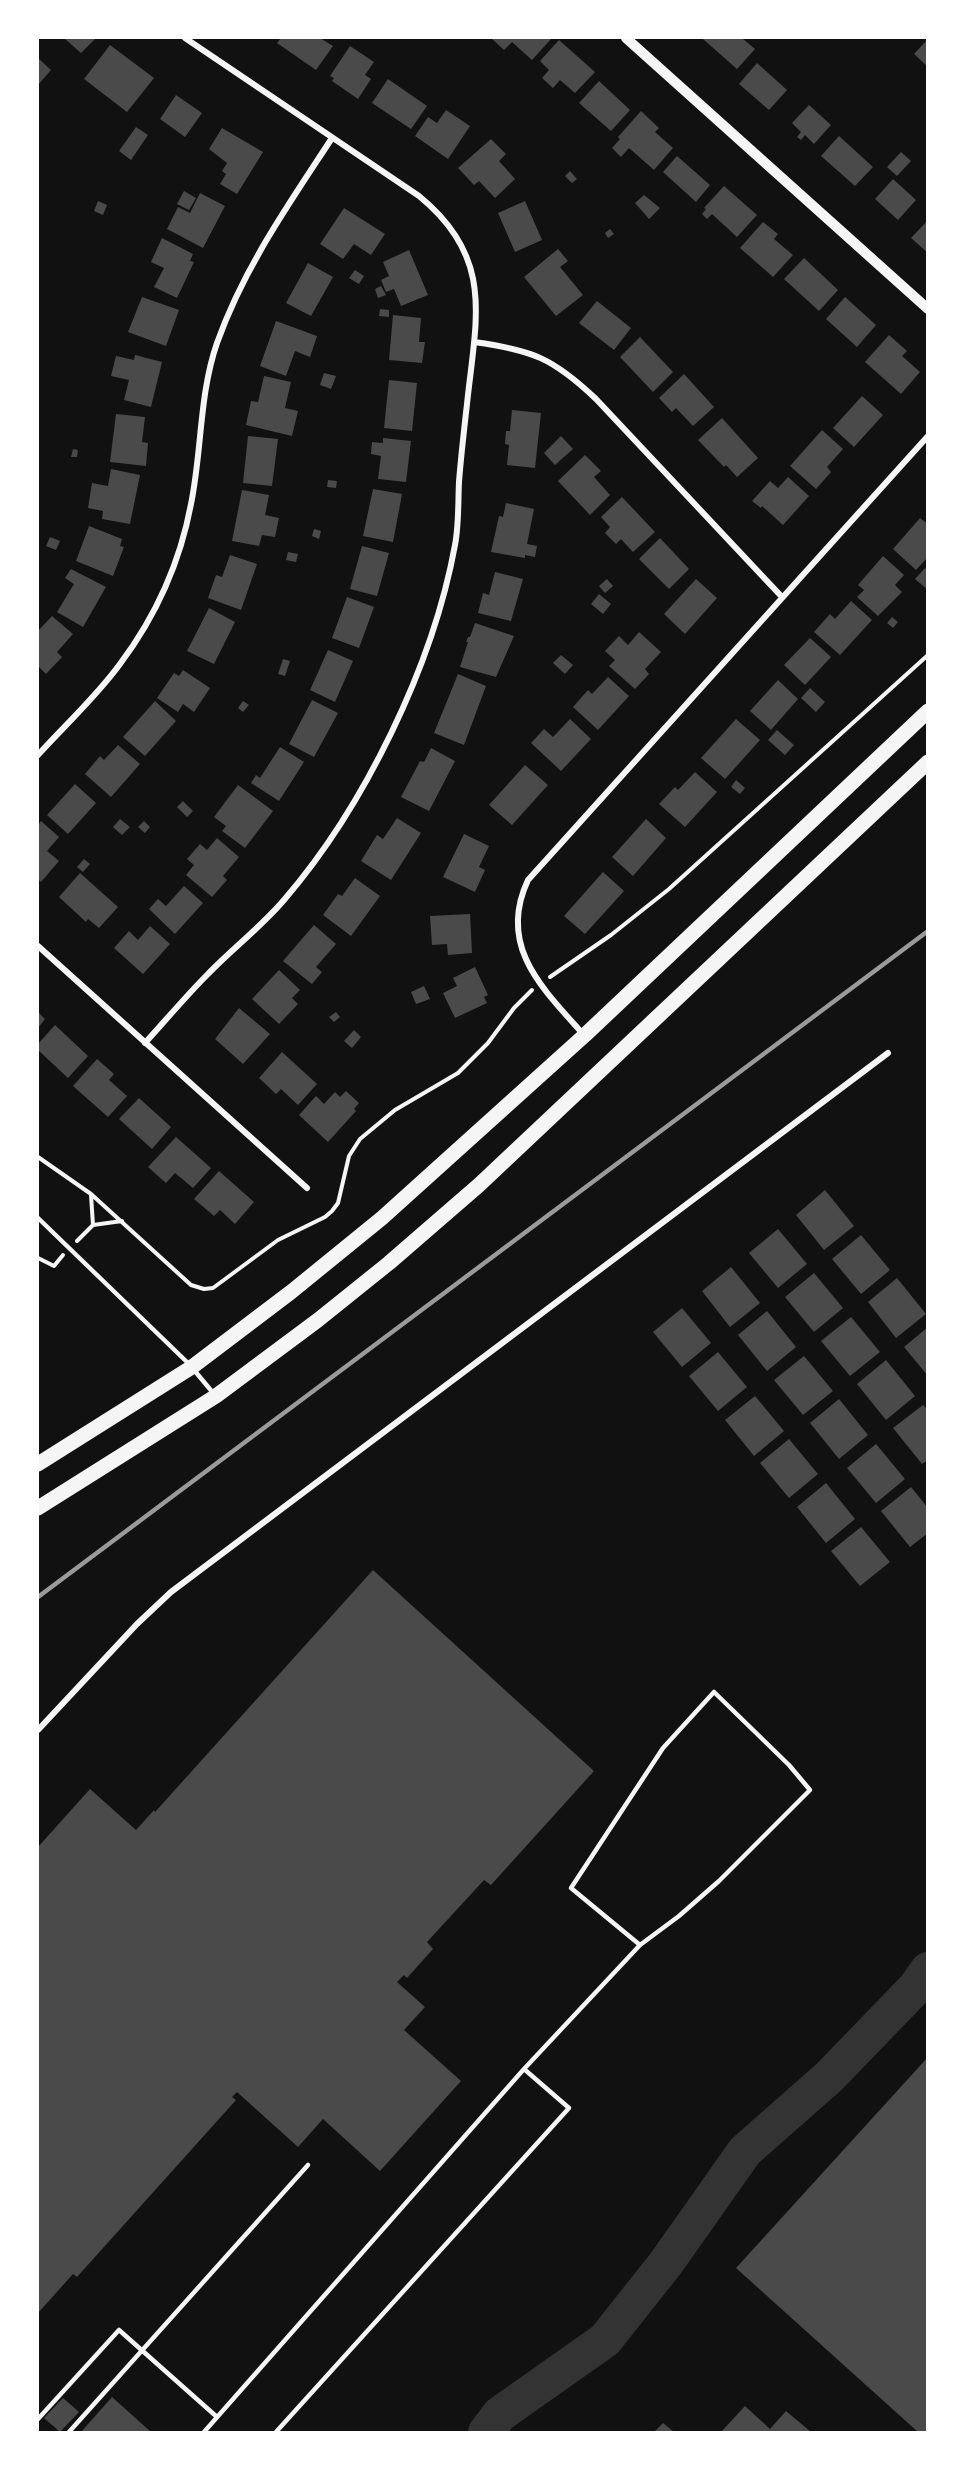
<!DOCTYPE html>
<html>
<head>
<meta charset="utf-8">
<style>
  body { margin:0 }
  #map { position:relative; width:965px; height:2470px; overflow:hidden; background:#111; font-family:"Alegreya Sans",sans-serif }
  canvas { display:block }
  .frame { position:absolute; inset:0; border:39px solid #fff; pointer-events:none }
</style>
</head>
<body>
<div id="map">
<canvas width="965" height="2470"></canvas>
<div class="frame"></div>
</div>
<script>
const ctx = document.querySelector('canvas').getContext('2d');
ctx.lineJoin = 'round';
function strokePath(path, color, width, dash) { ctx.strokeStyle = color; ctx.lineWidth = width; ctx.lineCap = dash ? 'butt' : 'round'; ctx.setLineDash(dash || []); ctx.stroke(path); }
function fill(path, color) { ctx.fillStyle = color; ctx.fill(path, 'evenodd'); }
strokePath(new Path2D(`
  M486 2432 500 2414 605 2340 666 2263 745 2151 829 2077 916 1987 928 1970`), '#333', 36);
fill(new Path2D(`
  M64 38H96L81 53Z
  M281 38H320L333 46 316 70 277 43Z
  M491 38H549L551 39 532 60 512 42 504 50Z
  M705 38H742L755 49 737 69 703 39Z
  M928 39V67L914 54Z
  M559 40 595 72 575 93 560 80 553 88 542 78 549 70 540 61Z
  M110 45 154 78 127 112 84 79Z
  M350 46 374 62 365 75 371 79 358 99 332 81 334 78 330 76Z
  M38 58 51 70 38 85Z
  M757 63 787 90 769 110 739 84Z
  M388 79 427 106 411 129 372 103Z
  M599 81 630 110 611 131 579 103Z
  M176 95 202 113 185 137 160 119Z
  M809 105 831 125 814 144 805 135 801 140 797 137 801 132 792 123Z
  M446 110 470 126 448 159 415 136 428 117 437 123Z
  M641 111 659 128 655 132 673 148 654 170 629 148 621 157 612 148 620 139 618 137Z
  M136 127 148 135 131 160 119 151Z
  M222 128 263 152 237 194 220 184 226 174 222 171 227 163 209 149Z
  M839 136 873 167 855 186 821 156Z
  M491 139 506 154 499 161 515 179 495 198 479 181 474 185 458 168Z
  M901 152 911 161 897 176 887 167Z
  M677 156 710 185 696 202 663 172Z
  M570 171 577 179 572 183 565 176Z
  M893 179 916 200 898 220 875 199Z
  M724 186 757 215 737 237 712 214 707 219 702 214 706 209 704 208Z
  M184 191 196 198 189 210 177 204Z
  M200 193 225 206 203 248 167 229 178 207 190 213Z
  M644 195 660 208 649 219 635 203Z
  M98 201 107 205 103 215 94 211Z
  M525 201 542 240 515 252 498 213Z
  M344 208 385 234 371 255 354 244 343 259 320 244Z
  M928 220V253L911 238Z
  M763 222 778 234 774 239 793 255 773 277 740 248Z
  M610 229 614 234 608 238 605 233Z
  M162 238 193 254 190 261 194 262 177 298 154 287 164 268 151 262Z
  M558 249 568 261 560 267 583 295 556 316 524 277Z
  M409 250 428 295 401 306 394 289 386 292 381 280 389 276 383 262Z
  M804 258 838 290 819 311 784 279Z
  M308 263 333 277 311 316 286 303Z
  M355 270 364 276 359 284 349 278Z
  M381 286 386 295 378 298 375 289Z
  M142 297 179 310 166 346 128 332Z
  M845 297 876 325 857 347 826 319Z
  M597 301 631 328 614 350 579 323Z
  M380 309 389 310V317L379 316Z
  M393 315 421 318 419 342H425L422 363 389 360Z
  M276 321 317 336 310 357 295 351 286 376 260 366Z
  M889 335 907 351 902 356 920 372 901 394 865 362Z
  M640 337 673 372 653 392 620 357Z
  M135 355 162 362 151 407 124 400 129 380 111 376 116 356 134 360Z
  M324 373 336 376 331 389 320 385Z
  M684 374 714 407 693 426 676 408 672 412 659 398Z
  M264 376 291 382 285 408 298 411 292 436 246 425 251 401 258 402Z
  M389 380 417 383 412 431 384 428Z
  M862 396 883 415 854 447 833 428Z
  M512 410 541 413 535 468 507 465 509 445 505 444 506 431H510Z
  M116 414 145 417 142 442 148 443 146 466 110 462Z
  M722 418 758 458 737 477 726 465 724 467 698 440Z
  M822 430 843 449 827 467 831 472 816 489 790 466Z
  M248 436 278 439 272 486 243 483Z
  M561 436 573 449 555 465 544 453Z
  M383 438 411 441 406 482 378 479 381 456 371 454 372 442 383 443Z
  M73 449 78 450 77 457H71Z
  M585 455 601 471 594 477 610 495 590 515 558 481Z
  M111 469 140 475 130 524 102 519 103 511 88 508 92 483 108 486Z
  M788 477 809 496 783 525 762 506 761 508 752 501 770 481 778 488Z
  M328 480 337 481 336 488 327 487Z
  M373 489 402 494 393 542 363 536Z
  M242 490 269 495 265 515 279 518 275 537 262 535 259 546 232 541Z
  M622 497 655 532 633 552 621 539 616 544 605 533 610 527 601 517Z
  M506 503 534 509 527 544 537 546 535 557 525 555V558L491 552 499 516 503 517Z
  M920 518 928 524V557L916 570 893 549Z
  M89 526 122 539 120 546 124 547 113 576 76 561Z
  M314 529 321 531 319 539 312 536Z
  M50 537 60 541 56 550 46 546Z
  M660 538 689 569 669 589 639 559Z
  M362 546 389 553 377 596 350 589Z
  M288 552 298 554 296 562 286 560Z
  M230 555 257 564 241 610 208 598 216 575 222 577Z
  M883 556 904 575 895 585 902 592 878 616 857 597 864 590 858 585Z
  M925 568 928 571V590L915 579Z
  M71 569 106 587 83 627 57 612 74 584 65 578Z
  M495 572 523 579 511 621 478 613 483 593 489 595Z
  M607 579 613 586 605 593 599 586Z
  M696 579 717 598 685 634 664 614Z
  M599 594 611 604 603 614 591 604Z
  M347 597 374 607 359 648 332 638Z
  M851 601 872 620 840 655 814 632 830 614 835 619Z
  M209 608 235 622 214 664 187 651Z
  M52 616 73 634 57 652 62 657 46 674 38 666V631Z
  M892 617 898 622 893 628 887 623Z
  M475 623 514 636 496 677 460 667 468 642H466L468 637H470Z
  M639 632 661 652 645 669 649 674 635 689 609 666 615 660 605 651 619 636 628 645Z
  M810 638 831 657 805 685 784 665Z
  M328 650 353 661 335 702 310 690Z
  M561 655 573 665 565 674 553 663Z
  M283 659 290 661 285 676 278 674Z
  M183 670 210 688 194 712 183 704 178 712 157 698 174 673 179 676Z
  M458 674 486 686 464 745 434 733Z
  M608 677 629 696 598 730 573 707 588 690 592 694Z
  M778 680 798 699 771 730 750 711Z
  M810 688 825 702 816 712 801 698Z
  M312 700 338 713 314 757 289 744Z
  M155 701 176 721 145 756 123 737Z
  M243 701 249 705 243 712 238 708Z
  M570 719 591 739 561 771 531 743 544 729 553 737Z
  M736 719 760 740 725 779 701 758Z
  M777 730 794 745 785 755 768 740Z
  M118 745 140 764 111 797 85 774 100 756 104 760Z
  M280 747 304 762 279 801 251 783 256 775 260 778Z
  M431 748 455 761 429 811 401 797 420 761 424 762Z
  M525 765 548 785 512 825 489 805Z
  M695 772 717 792 685 827 659 804 675 787 678 790Z
  M736 780 745 788 740 794 731 787Z
  M75 784 96 803 68 834 47 815Z
  M238 785 273 811 245 848 222 831 226 826 214 817Z
  M183 801 193 811 187 817 177 807Z
  M397 818 421 833 391 880 361 861 377 835 383 839Z
  M120 819 130 827 122 835 113 827Z
  M646 819 666 838 633 876 612 857Z
  M41 821 59 837 47 851 59 861 41 882 38 879V825Z
  M144 821 150 827 145 833 138 827Z
  M464 834 489 846 479 867 485 870 475 892 443 877Z
  M217 838 239 857 223 876 227 880 212 897 186 875 194 865 187 859 200 844 207 850Z
  M84 859 90 864 83 872 77 867Z
  M603 872 624 891 585 934 564 916Z
  M80 873 118 907 99 928 88 919 86 922 59 897Z
  M355 878 380 896 351 936 323 915 338 894 342 896Z
  M184 886 203 903 175 934 149 909 158 899 166 906Z
  M470 914 472 953 448 955 447 944 432 945 430 916Z
  M314 925 336 944 316 967 322 972 312 984 283 961Z
  M150 926 170 944 143 974 114 948 129 931 138 940Z
  M475 967 488 995 484 997 487 1003 455 1018 443 993 457 986 453 978Z
  M279 970 300 990 292 998 298 1004 279 1024 252 999Z
  M424 986 430 999 416 1004 411 992Z
  M239 1008 270 1034 243 1064 215 1039Z
  M38 1012 45 1019 38 1028Z
  M336 1012 340 1017 334 1022 329 1017Z
  M55 1025 88 1056 68 1078 38 1050V1044Z
  M354 1030 361 1037 352 1048 344 1041Z
  M282 1052 317 1084 298 1105 281 1089 276 1094 259 1078Z
  M97 1059 114 1074 109 1080 127 1096 108 1117 73 1086Z
  M346 1091 359 1103 354 1109 356 1111 328 1142 299 1115 316 1096 324 1104 335 1092 340 1097Z
  M139 1098 171 1127 152 1149 119 1119Z
  M176 1137 211 1168 193 1188 175 1173 166 1183 148 1167Z
  M219 1171 254 1202 235 1224 220 1210 214 1216 194 1199Z
  M825 1190 854 1226 824 1250 796 1215Z
  M778 1229 807 1264 778 1288 749 1253Z
  M861 1235 890 1270 861 1294 832 1259Z
  M731 1267 760 1303 730 1327 702 1291Z
  M814 1273 843 1308 814 1332 785 1297Z
  M897 1278 926 1314 896 1338 868 1302Z
  M682 1308 711 1343 682 1367 653 1332Z
  M767 1311 796 1347 767 1371 738 1335Z
  M851 1317 880 1352 850 1376 821 1341Z
  M928 1327V1376L904 1347Z
  M718 1352 747 1387 718 1411 689 1376Z
  M804 1356 833 1391 803 1415 774 1380Z
  M886 1360 915 1396 886 1420 857 1384Z
  M755 1396 784 1431 754 1456 725 1420Z
  M839 1399 868 1435 839 1459 810 1423Z
  M923 1405 928 1410V1460L922 1464 893 1428Z
  M789 1439 818 1474 789 1498 760 1463Z
  M876 1444 905 1479 876 1503 847 1468Z
  M826 1483 855 1519 826 1543 797 1507Z
  M911 1487 928 1508V1533L910 1547 881 1511Z
  M861 1527 890 1562 860 1586 831 1551Z
  M373 1570 594 1771 491 1885 484 1880 427 1942 433 1949 407 1978 404 1975 397 1982 425 2007 404 2030 461 2081 380 2171 323 2119 298 2147 237 2092 232 2097 236 2100 77 2277 73 2274 38 2313V1847L90 1789 136 1830 154 1810 155 1812Z
  M928 2057V2432H918L736 2268Z
  M112 2397 151 2432H81Z
  M63 2398 79 2412 60 2432 44 2418Z
  M745 2406 770 2429 786 2411 811 2432H721Z
  M663 2423 674 2432H654Z`), '#4a4a4a');
strokePath(new Path2D(`
  M550 977 611 935 669 889 928 655
  M38 1157 91 1194 191 1285 204 1289 213 1288 278 1240 325 1217 332 1211 338 1203 349 1156 360 1139 395 1110 458 1073 488 1043 514 1008 532 990
  M91 1195 93 1225
  M77 1241 93 1225 122 1221
  M38 1258 54 1266 63 1255`), '#f5f5f5', 4);
strokePath(new Path2D(`
  M38 1218 189 1364
  M194 1370 214 1394
  M38 2419 119 2330 217 2417
  M69 2432 308 2165
  M204 2432 524 2069 640 1945 679 1916 719 1881 810 1790 789 1765 714 1692 663 1748 571 1888 640 1945
  M276 2432 569 2108 524 2069`), '#f5f5f5', 4.5);
strokePath(new Path2D(`
  M474 342C532 350 553 358 596 399L782 597
  M38 755C65 725 96 697 120 664 156 616 180 563 191 504 202 451 199 395 217 343 244 267 289 204 332 138
  M38 946 307 1188
  M584 1035C542 988 497 946 528 880L928 436
  M145 1043C166 1020 186 996 207 975 232 949 261 927 284 900 364 807 433 666 455 545 459 524 458 502 459 482 461 456 464 430 467 404 476 318 495 258 419 196L185 38
  M38 1730 137 1624 171 1592 888 1053`), '#f5f5f5', 6);
strokePath(new Path2D(`
  M626 38 928 309`), '#f5f5f5', 10);
strokePath(new Path2D(`
  M38 1464 192 1367 291 1292 382 1218 585 1035 928 711
  M38 1508 216 1396 318 1320 389 1263 479 1185 928 762`), '#f5f5f5', 15);
strokePath(new Path2D(`
  M38 1597 928 931`), '#9a9a9a', 4.5);
</script>
</body>
</html>
